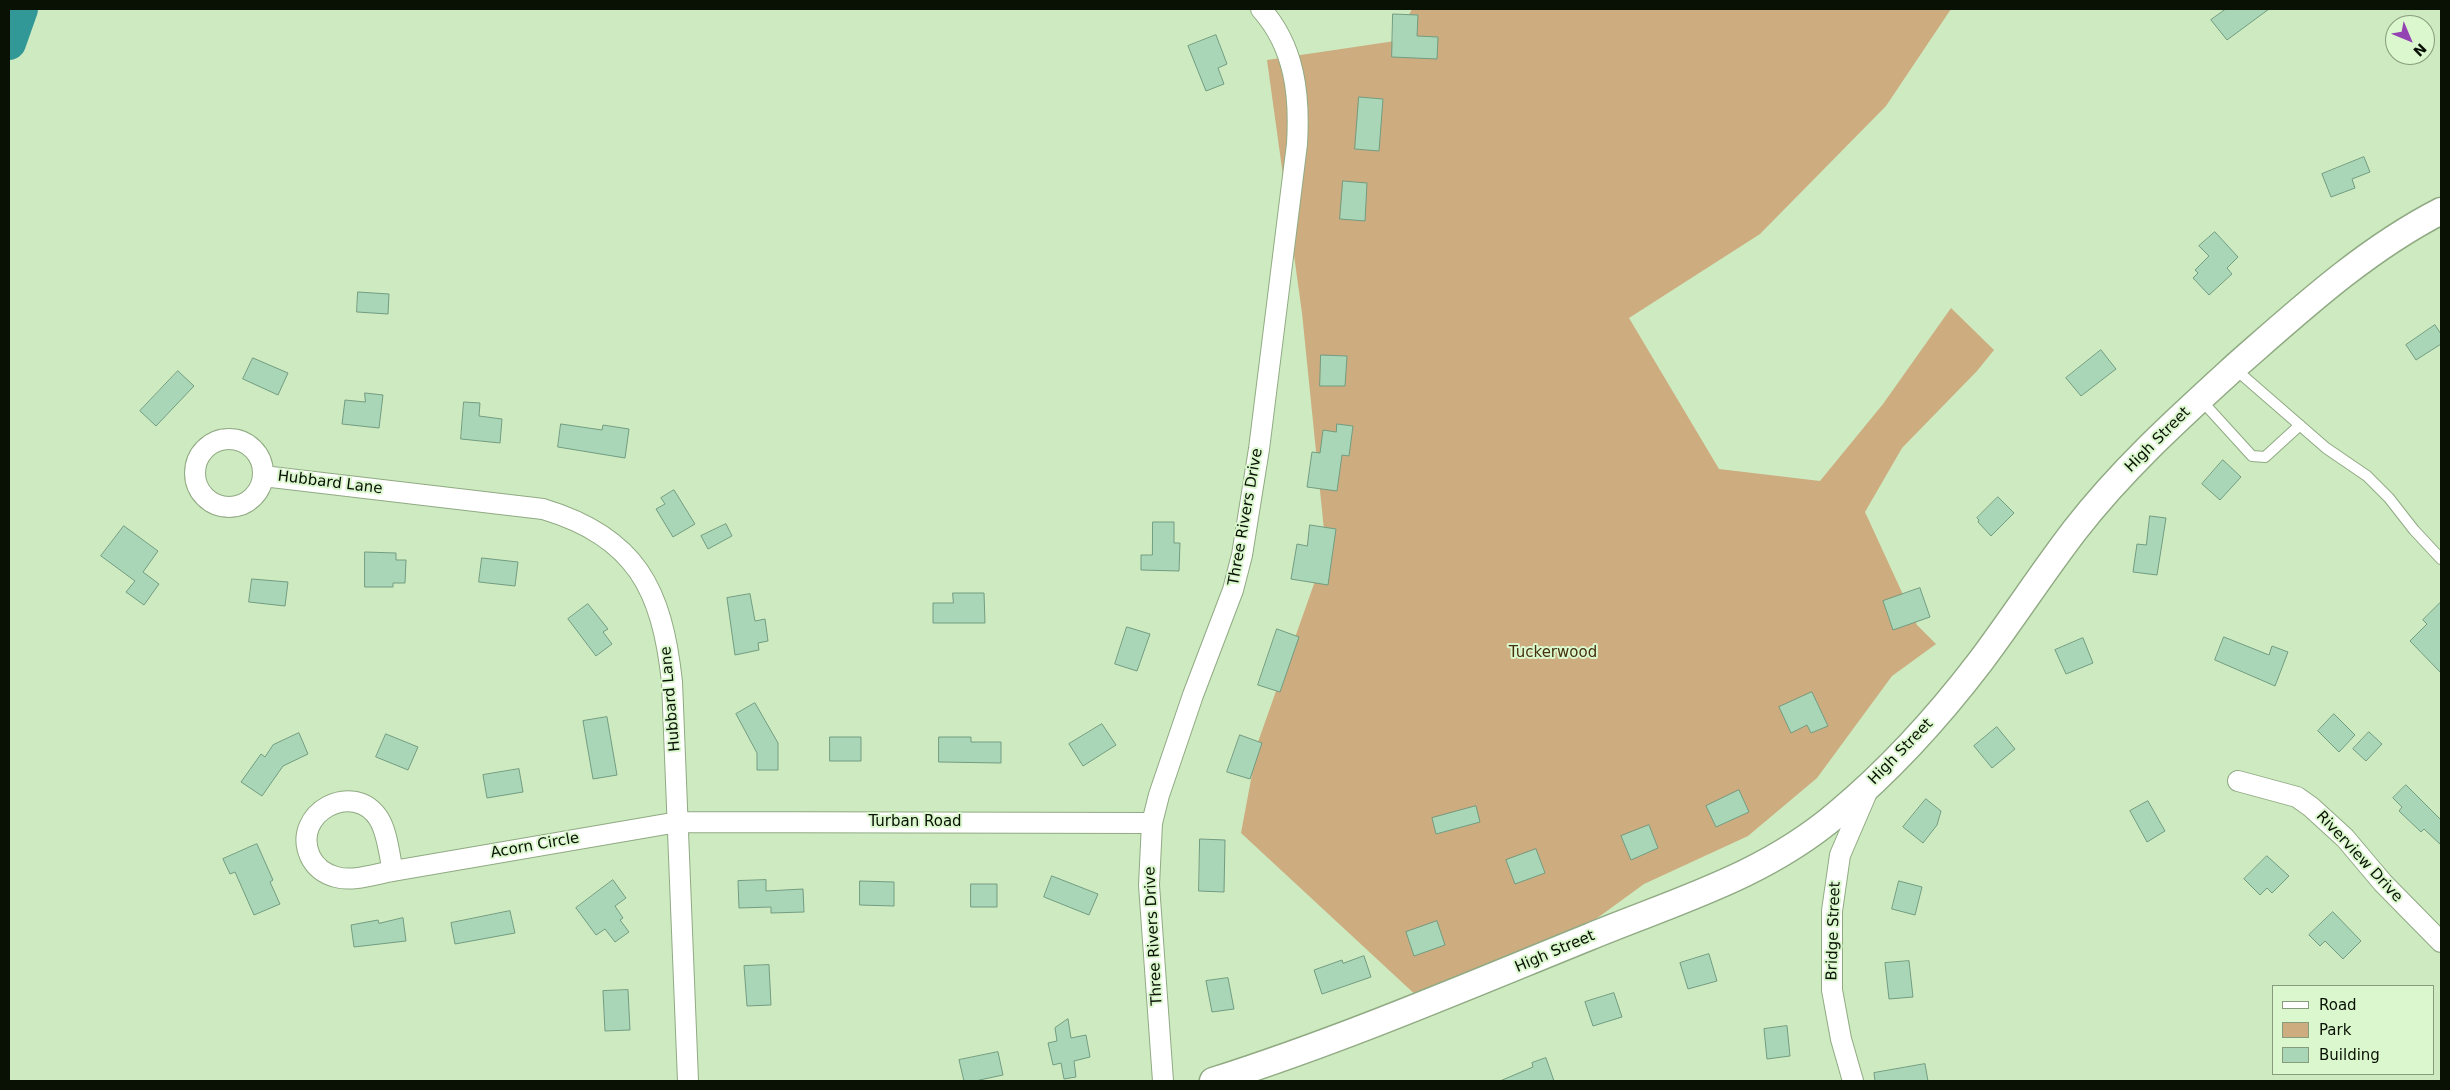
<!DOCTYPE html>
<html>
<head>
<meta charset="utf-8">
<style>
  body { margin:0 }
  #map { position:relative; width:2450px; height:1090px; overflow:hidden; background:#ceeac0; font-family:"DejaVu Sans",sans-serif }
  canvas { display:block }
  .frame { position:absolute; inset:0; border:10px solid #081104; pointer-events:none }
  .legend { position:absolute; left:2272px; top:985px; width:162px; height:90px; box-sizing:border-box; background:#dbf7cd; border:1px solid #879b7d; margin:0; padding:6px 9px; list-style:none; font-size:15px; color:#081104 }
  .legend li { display:flex; align-items:center; gap:10px; height:25px }
  .legend b { width:25px; border:1px solid #879b7d }
  .north { position:absolute; left:2385px; top:15px; width:50px; height:50px; box-sizing:border-box; background:#dbf7cd; border:1px solid #879b7d; border-radius:50%; rotate:135deg; font-size:14px; font-weight:700; line-height:20px; text-align:center; color:#081104 }
  .north::after { content:''; display:block; margin:auto; width:18px; height:22px; background:#9343b2; clip-path:polygon(50% 0,100% 100%,50% 72%,0 100%) }
</style>
</head>
<body>
<div id="map">
<canvas width="2450" height="1090"></canvas>
<div class="frame"></div>
<ul class="legend">
<li><b style="height:6px;background:#fff"></b>Road</li>
<li><b style="height:14px;background:#cdac80"></b>Park</li>
<li><b style="height:14px;background:#aad6b8"></b>Building</li>
</ul>
<div class="north">N</div>
</div>
<script>
const ctx = document.querySelector('canvas').getContext('2d');
ctx.lineJoin = 'round';
function fill(path, color) { ctx.fillStyle = color; ctx.fill(path, 'evenodd'); }
function strokePath(path, color, width, dash) { ctx.strokeStyle = color; ctx.lineWidth = width; ctx.lineCap = dash ? 'butt' : 'round'; ctx.setLineDash(dash || []); ctx.stroke(path); }
function drawText(font, color, halo, rows, align = 'center') {
  ctx.font = font + ' "DejaVu Sans",sans-serif'; ctx.lineWidth = 4; ctx.setLineDash([]); ctx.textBaseline = 'middle'; ctx.strokeStyle = halo; ctx.fillStyle = color; for (const [text, x, y, turn = 0] of rows) {
    ctx.save(); ctx.translate(x, y); ctx.rotate((+turn || 0) * Math.PI / 180); ctx.textAlign = isNaN(turn) ? turn : align; if (halo) ctx.strokeText(text, 0, 0); ctx.fillText(text, 0, 0); ctx.restore();
  }
}
fill(new Path2D(`
  M1412 9H1951L1886 106 1760 234 1629 318 1719 469 1820 481 1883 404 1951 308 1994 350 1977 371 1902 448 1865 512 1917 625 1936 644 1892 676 1817 778 1748 836 1644 884 1541 959 1433 1011 1241 833 1258 742 1326 550 1302 313 1267 60 1395 41Z`), '#cdac80');
strokePath(new Path2D(`
  M9 43 21 9`), '#319797', 34);
const building = new Path2D(`
  M2226 9H2269L2227 40 2211 20Z
  M1393 14 1418 15 1417 36 1438 37 1437 59 1392 57Z
  M1216 35 1227 64 1218 68 1224 84 1206 91 1188 46Z
  M1359 97 1383 99 1379 151 1355 149Z
  M2364 157 2370 172 2352 179 2355 188 2331 197 2322 174Z
  M1343 181 1367 183 1365 221 1340 219Z
  M2215 232 2238 257 2227 268 2232 274 2209 295 2193 278 2198 273 2195 270 2209 256 2199 246Z
  M358 292 389 294 388 314 357 312Z
  M2435 325 2441 334V344L2416 360 2406 345Z
  M2101 350 2116 369 2081 396 2066 378Z
  M1321 355 1347 356 1345 386H1320Z
  M253 358 288 373 278 395 243 379Z
  M178 371 194 386 156 426 140 411Z
  M365 393 383 395 379 428 342 424 345 400 365 402Z
  M464 402 480 403 479 416 502 419 500 443 461 439Z
  M561 424 602 430 603 425 629 429 625 458 558 447Z
  M1337 424 1353 426 1349 456 1342 455 1337 491 1307 487 1312 452 1320 453 1323 430 1336 432Z
  M2223 460 2241 477 2220 500 2202 484Z
  M674 490 695 524 673 537 656 509 665 504 661 498Z
  M1998 497 2014 513 1991 536 1978 522 1979 520 1977 518Z
  M2150 516 2166 518 2157 575 2133 572 2137 544 2146 545Z
  M1153 522H1174V543H1180L1179 571 1141 570V555H1152Z
  M726 524 732 536 708 549 701 536Z
  M1310 525 1336 529 1328 585 1291 579 1297 544 1307 546Z
  M124 526 158 551 143 572 159 584 144 605 126 592 135 581 101 556Z
  M365 552 396 553V560H406L405 583H393V587H365Z
  M482 558 518 562 515 586 479 582Z
  M252 579 288 582 285 606 249 602Z
  M1920 588 1930 617 1893 630 1883 601Z
  M953 593H984L985 623H933V603H953Z
  M750 594 755 621 765 619 768 641 758 643 759 650 735 655 727 598Z
  M2441 602V673L2410 641 2427 624 2423 620Z
  M588 604 608 629 603 632 612 644 596 656 568 619Z
  M1127 627 1150 634 1137 671 1115 664Z
  M1277 629 1299 637 1280 692 1258 685Z
  M2224 637 2269 655 2272 646 2288 652 2275 686 2215 660Z
  M2083 638 2093 663 2066 674 2055 650Z
  M1812 692 1828 726 1811 733 1807 725 1791 733 1779 707Z
  M755 703 778 743V770H757V753L736 714Z
  M2334 714 2355 735 2339 752 2318 731Z
  M607 717 617 775 593 779 583 721Z
  M1102 724 1116 745 1083 766 1069 744Z
  M1997 727 2015 749 1992 768 1974 746Z
  M2369 732 2382 744 2366 761 2353 749Z
  M299 733 308 754 283 766 262 796 241 782 261 754 265 757 273 745Z
  M386 734 418 747 408 770 376 757Z
  M1240 735 1262 743 1250 779 1227 772Z
  M830 737H861V761H830Z
  M939 737H971V742H1001V763L939 762Z
  M519 769 523 792 487 798 483 775Z
  M2406 785 2441 820V845L2424 829 2421 832 2399 811 2402 807 2393 798Z
  M1739 790 1749 812 1716 827 1706 806Z
  M1926 799 1941 811 1937 825 1923 843 1903 827Z
  M2148 801 2165 831 2147 842 2130 811Z
  M1476 806 1480 822 1436 834 1432 818Z
  M1649 825 1658 848 1631 860 1621 836Z
  M1200 839 1225 840 1224 892 1199 891Z
  M257 844 273 880 270 882 280 904 254 915 235 872 230 874 223 859Z
  M1536 849 1545 873 1515 884 1506 860Z
  M2267 856 2289 876 2272 893 2267 888 2260 895 2244 879Z
  M1052 876 1098 894 1089 915 1044 897Z
  M613 880 626 898 615 906 623 918 620 920 629 932 615 942 605 929 596 935 576 908Z
  M766 880V891L803 889 804 912 771 913V907L739 908 738 881Z
  M860 881 894 882V906L860 905Z
  M1899 881 1922 887 1915 915 1892 909Z
  M971 884H997V907H971Z
  M510 911 515 933 455 944 451 923Z
  M2333 912 2361 941 2343 959 2325 941 2320 946 2309 935Z
  M403 918 406 941 354 947 351 925 378 920 379 923Z
  M1437 921 1445 945 1414 956 1406 932Z
  M1709 954 1717 981 1688 989 1680 963Z
  M1364 956 1371 977 1322 994 1314 970 1342 960 1343 963Z
  M1909 961 1913 997 1889 999 1885 963Z
  M769 965 771 1005 747 1006 744 966Z
  M1228 978 1234 1009 1212 1012 1206 981Z
  M628 990 630 1030 605 1031 603 991Z
  M1614 993 1622 1017 1593 1026 1585 1002Z
  M1068 1019 1071 1038 1086 1035 1090 1057 1074 1061 1076 1077 1064 1079 1061 1063 1053 1065 1048 1043 1057 1041 1055 1028Z
  M1787 1026 1790 1056 1767 1059 1764 1029Z
  M998 1052 1003 1075 975 1081H964L959 1060Z
  M1546 1058 1554 1081H1500L1533 1067 1532 1063Z
  M1925 1064 1928 1081H1875L1874 1073Z`);
fill(building, '#aad6b8');
strokePath(building, '#729c80', 1);
const service = new Path2D(`
  M2234 368 2326 448 2367 476 2389 498 2414 530 2441 559
  M2201 400 2252 456 2265 457 2300 425`);
const minor = new Path2D(`
  M195 473a34 34 0 1 1 68 0a34 34 0 1 1-68 0Z
  M263 476 543 509C636 537 662 589 672 682L688 1081
  M2238 781 2297 797 2311 807 2345 838 2383 883 2441 942
  M393 871C389 855 388 834 379 819 354 779 291 813 310 856 315 867 325 874 336 877 353 882 375 874 393 871L678 822 1152 823
  M1163 1081 1149 885 1152 823 1159 795 1193 695 1233 590 1242 555 1259 449 1297 144C1300 95 1295 47 1261 9
  M1853 1081 1841 1039 1832 990V911L1840 855 1868 790`);
const tertiary = new Path2D(`
  M1213 1081C1342 1040 1463 988 1589 937 1676 901 1763 877 1837 814 1891 769 1938 717 1980 662 2013 618 2042 573 2075 530 2123 468 2181 416 2238 364 2302 308 2365 250 2441 211`);
strokePath(service, '#90aa83', 12);
strokePath(minor, '#90aa83', 22);
strokePath(tertiary, '#90aa83', 29);
strokePath(service, '#fff', 10);
strokePath(minor, '#fff', 20);
strokePath(tertiary, '#fff', 26);
drawText('15px', '#081104', '#dbf7cd', [
  ["High Street",2158,440,-45],
  ["Hubbard Lane",330,483,7],
  ["Three Rivers Drive",1246,517,-80],
  ["Hubbard Lane",671,699,-95],
  ["High Street",1901,752,-46],
  ["Turban Road",915,822],
  ["Acorn Circle",535,846,-10],
  ["Riverview Drive",2359,857,47],
  ["Bridge Street",1834,931,-88],
  ["Three Rivers Drive",1154,936,-93],
  ["High Street",1555,952,-23]
]);
drawText('15px', '#46310e', '#dbf7cd', [
  ["Tuckerwood",1553,653]
]);
</script>
</body>
</html>
